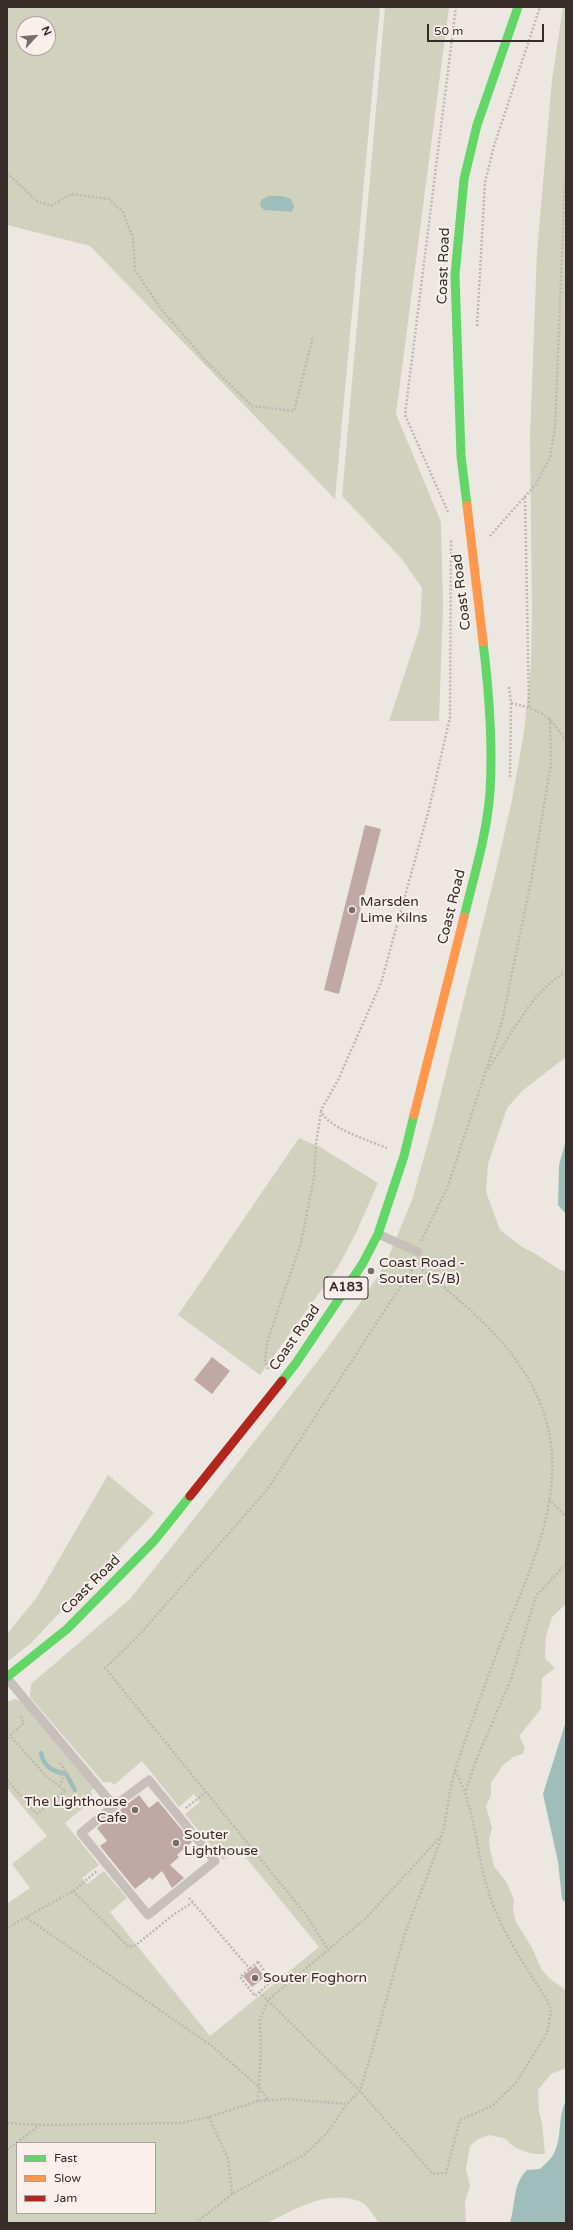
<!DOCTYPE html>
<html>
<head>
<meta charset="utf-8">
<style>
  body { margin:0 }
  #map { position:relative; width:573px; height:2230px; overflow:hidden; background:#ede7e2; font-family:"Varela Round",sans-serif }
  canvas { display:block }
  .frame { position:absolute; inset:0; border:8px solid #372c2a; pointer-events:none }
  .legend { position:absolute; left:16px; top:2142px; width:140px; height:72px; box-sizing:border-box; background:#f9f0eb; border:1px solid #aba29e; margin:0; padding:5px 7px; list-style:none; font-size:12px; color:#372c2a }
  .legend li { display:flex; align-items:center; gap:8px; height:20px }
  .legend b { width:20px; border:1px solid #aba29e }
  .north { position:absolute; left:16px; top:16px; width:40px; height:40px; box-sizing:border-box; background:#f9f0eb; border:1px solid #aba29e; border-radius:50%; rotate:64deg; font-size:11px; font-weight:700; line-height:16px; text-align:center; color:#372c2a }
  .north::after { content:''; display:block; margin:auto; width:14px; height:18px; background:#776d6a; clip-path:polygon(50% 0,100% 100%,50% 72%,0 100%) }
  .scale { position:absolute; left:427px; top:24px; width:117px; height:18px; box-sizing:border-box; border:2px solid #372c2a; border-top:0; padding-left:5px; font-size:12px; line-height:14px; white-space:nowrap; color:#372c2a; -webkit-text-stroke:3px #f9f0eb; paint-order:stroke }
</style>
</head>
<body>
<div id="map">
<canvas width="573" height="2230"></canvas>
<div class="frame"></div>
<ul class="legend">
<li><b style="height:5px;background:#63d668"></b>Fast</li>
<li><b style="height:5px;background:#ff974d"></b>Slow</li>
<li><b style="height:5px;background:#b3261e"></b>Jam</li>
</ul>
<div class="north">N</div>
<div class="scale">50 m</div>
</div>
<script>
const ctx = document.querySelector('canvas').getContext('2d');
ctx.lineJoin = 'round';
function fill(path, color) { ctx.fillStyle = color; ctx.fill(path, 'evenodd'); }
function strokePath(path, color, width, dash) { ctx.strokeStyle = color; ctx.lineWidth = width; ctx.lineCap = dash ? 'butt' : 'round'; ctx.setLineDash(dash || []); ctx.stroke(path); }
function drawText(font, color, halo, rows, align = 'center') {
  ctx.font = font + ' "Varela Round",sans-serif'; ctx.lineWidth = 4; ctx.setLineDash([]); ctx.textBaseline = 'middle'; ctx.strokeStyle = halo; ctx.fillStyle = color; for (const [text, x, y, turn = 0] of rows) {
    ctx.save(); ctx.translate(x, y); ctx.rotate((+turn || 0) * Math.PI / 180); ctx.textAlign = isNaN(turn) ? turn : align; if (halo) ctx.strokeText(text, 0, 0); ctx.fillText(text, 0, 0); ctx.restore();
  }
}
fill(new Path2D(`
  M7 7H380L335 499 90 246 7 225ZM24 24H48V48H24Z
  M385 7H449L396 414 441 522 443 606 439 721H389L420 627 422 588 401 558 342 496Z
  M563 7H566V1057L522 1091 507 1108 488 1164 486 1192 500 1230 522 1247 536 1254 560 1270 566 1271V1604L552 1617 546 1636 545 1658 555 1668 542 1678 541 1709 519 1736 525 1748 523 1754 515 1756 503 1765 491 1783V1795L486 1806 492 1828 489 1839 490 1849 494 1866 507 1883 514 1900 513 1910 516 1922 531 1946 542 1970 550 1979 566 1990V2068L551 2074 538 2090 539 2111 542 2123 545 2154C532 2155 513 2150 506 2139L490 2135 478 2139 470 2146 466 2169 470 2186 465 2202 466 2223H379C374 2217 368 2205 361 2202 329 2188 295 2209 267 2223H7V1904L30 1888 12 1864 47 1836 7 1788V1702L15 1699 22 1701 93 1788 91 1792 93 1800 65 1823 99 1865 82 1878 87 1884 104 1871 127 1898 110 1912 210 2036 319 1947 238 1848 223 1860 185 1814 200 1802 194 1794 179 1807 142 1761 114 1785 111 1782H103L30 1697 31 1684 130 1599 170 1549 320 1358 358 1306 385 1265 412 1200 434 1121 497 866 512 800 524 732 531 664 532 615 530 436 537 252 552 80ZM17 2143H155V2213H17Z
  M299 1138 320 1147 378 1183 356 1233 338 1267 260 1375 178 1315Z
  M108 1475 154 1513 31 1643 7 1662V1634L37 1597Z`), '#d0d2bd');
fill(new Path2D(`
  M268 196H283L291 199 294 206 292 212 264 210 260 206 261 200Z
  M566 1140V1214L558 1205 559 1165Z
  M566 1721V1903L562 1899 558 1862 543 1794Z
  M566 2101V2223H510C516 2204 512 2185 527 2170L540 2169C544 2165 550 2160 553 2155 563 2138 557 2117 566 2101Z`), '#a0beb9');
strokePath(new Path2D(`
  M41 1753C44 1767 52 1771 66 1774L75 1790`), '#a0beb9', 4.5);
fill(new Path2D(`
  M365 825 381 829 339 994 324 990Z
  M212 1357 230 1371 212 1394 194 1380Z
  M139 1795 149 1808 158 1801 192 1842 177 1855 179 1857 170 1865 184 1878 172 1888 162 1871 152 1880 150 1877 135 1889 100 1846 107 1841 97 1828Z
  M256 1966 265 1977 252 1987 243 1976Z`), '#c0a9a5');
strokePath(new Path2D(`
  M7 173 37 201 51 206 71 194 109 199 123 212 133 238 135 270 161 309 206 361 252 406 294 411 313 336
  M477 326 485 182 494 146 540 7
  M525 497 529 708
  M448 512 405 415 456 7
  M490 536 536 484 550 458 555 428 566 153
  M509 687 511 703 510 779
  M511 703C543 711 548 714 566 741
  M488 1069C510 1038 532 990 566 972
  M387 1148C370 1141 325 1127 321 1110L338 1080 381 983 429 809 450 717 451 540
  M421 1241 448 1186 502 1022 532 876 551 765 550 718
  M268 1369 265 1362 267 1342 301 1243 314 1177 316 1144 321 1112
  M549 1499 566 1517
  M7 1738 24 1723 20 1714
  M60 1763 65 1770 60 1786
  M7 1780 37 1814 65 1791 46 1776 10 1736
  M466 1790 477 1758 511 1679 536 1596 566 1564
  M186 1808 206 1792
  M73 1891 129 1947 136 1945 173 1915 193 1902
  M189 1898 250 1969
  M27 1918 212 2046 259 2087 268 2100
  M7 1928 73 1891 98 1870
  M329 1951 307 1916 105 1668 139 1635 267 1490 416 1263
  M258 1962 272 1981 255 1996 240 1977Z
  M259 1992 360 2091 433 2174 446 2173 460 2120 492 2106 515 2084 547 2033 551 2010 547 2000C526 1967 500 1930 489 1893 475 1851 477 1811 455 1771
  M258 2101 261 2050 260 2020 268 2000 366 1918 441 1836
  M209 2117 228 2159 232 2194
  M7 2123 41 2125 180 2123 209 2117 258 2101 287 2099 347 2104
  M7 2150 40 2125
  M196 2223 232 2194 304 2155 326 2134 347 2104 360 2091C376 2040 389 1988 404 1937 415 1903 432 1869 442 1834 448 1812 449 1789 456 1767 470 1727 484 1687 499 1647 526 1579 567 1499 547 1424 529 1354 470 1309 417 1265`), '#bfb7b4', 2.5, [2, 2]);
strokePath(new Path2D(`
  M378 1234 418 1252
  M7 1678 114 1806 81 1833 148 1915 215 1861 149 1780 114 1806`), '#c6bfbc', 9);
strokePath(new Path2D(`
  M467 505 461 456 455 275 464 179 477 125 518 7
  M464 917C474 876 487 834 490 792 493 743 489 691 483 642
  M282 1381 296 1363 363 1263 378 1234 404 1156 414 1115
  M7 1677 67 1629 154 1541 190 1496`), '#63d668', 9);
strokePath(new Path2D(`
  M467 505 483 642
  M414 1115 464 917`), '#ff974d', 9);
strokePath(new Path2D(`
  M190 1496 282 1381`), '#b3261e', 9);
for (const [x, y, r, color] of [
  [352,910,4,"#776d6a"],
  [371,1271,4,"#776d6a"],
  [135,1810,4,"#776d6a"],
  [176,1843,4,"#776d6a"],
  [255,1978,4,"#776d6a"]
]) { const dot = new Path2D(); dot.arc(x, y, r, 0, 2 * Math.PI); ctx.fillStyle = color; ctx.fill(dot); strokePath(dot, '#f9f0eb', 1.5); }
for (const [x, y, w] of [
  [346,1288,44]
]) { const box = new Path2D(); box.roundRect(x - w / 2, y - 11, w, 22, 3); ctx.fillStyle = '#f9f0eb'; ctx.fill(box); strokePath(box, '#372c2a', 1); }
drawText('bold 13px', '#372c2a', null, [
  ["A183",346,1288]
]);
drawText('14px', '#372c2a', '#f9f0eb', [
  ["Coast Road",444,266,-88],
  ["Coast Road",462,592,-97],
  ["Coast Road",452,907,-76],
  ["Coast Road",295,1338,-55],
  ["Coast Road",91,1585,-45]
]);
drawText('14px', '#372c2a', '#f9f0eb', [
  ["Marsden",360,902],
  ["Lime Kilns",360,918],
  ["Coast Road -",379,1263],
  ["Souter (S/B)",379,1279],
  ["The Lighthouse",127,1802,"right"],
  ["Cafe",127,1818,"right"],
  ["Souter",184,1835],
  ["Lighthouse",184,1851],
  ["Souter Foghorn",263,1978]
], 'left');
</script>
</body>
</html>
